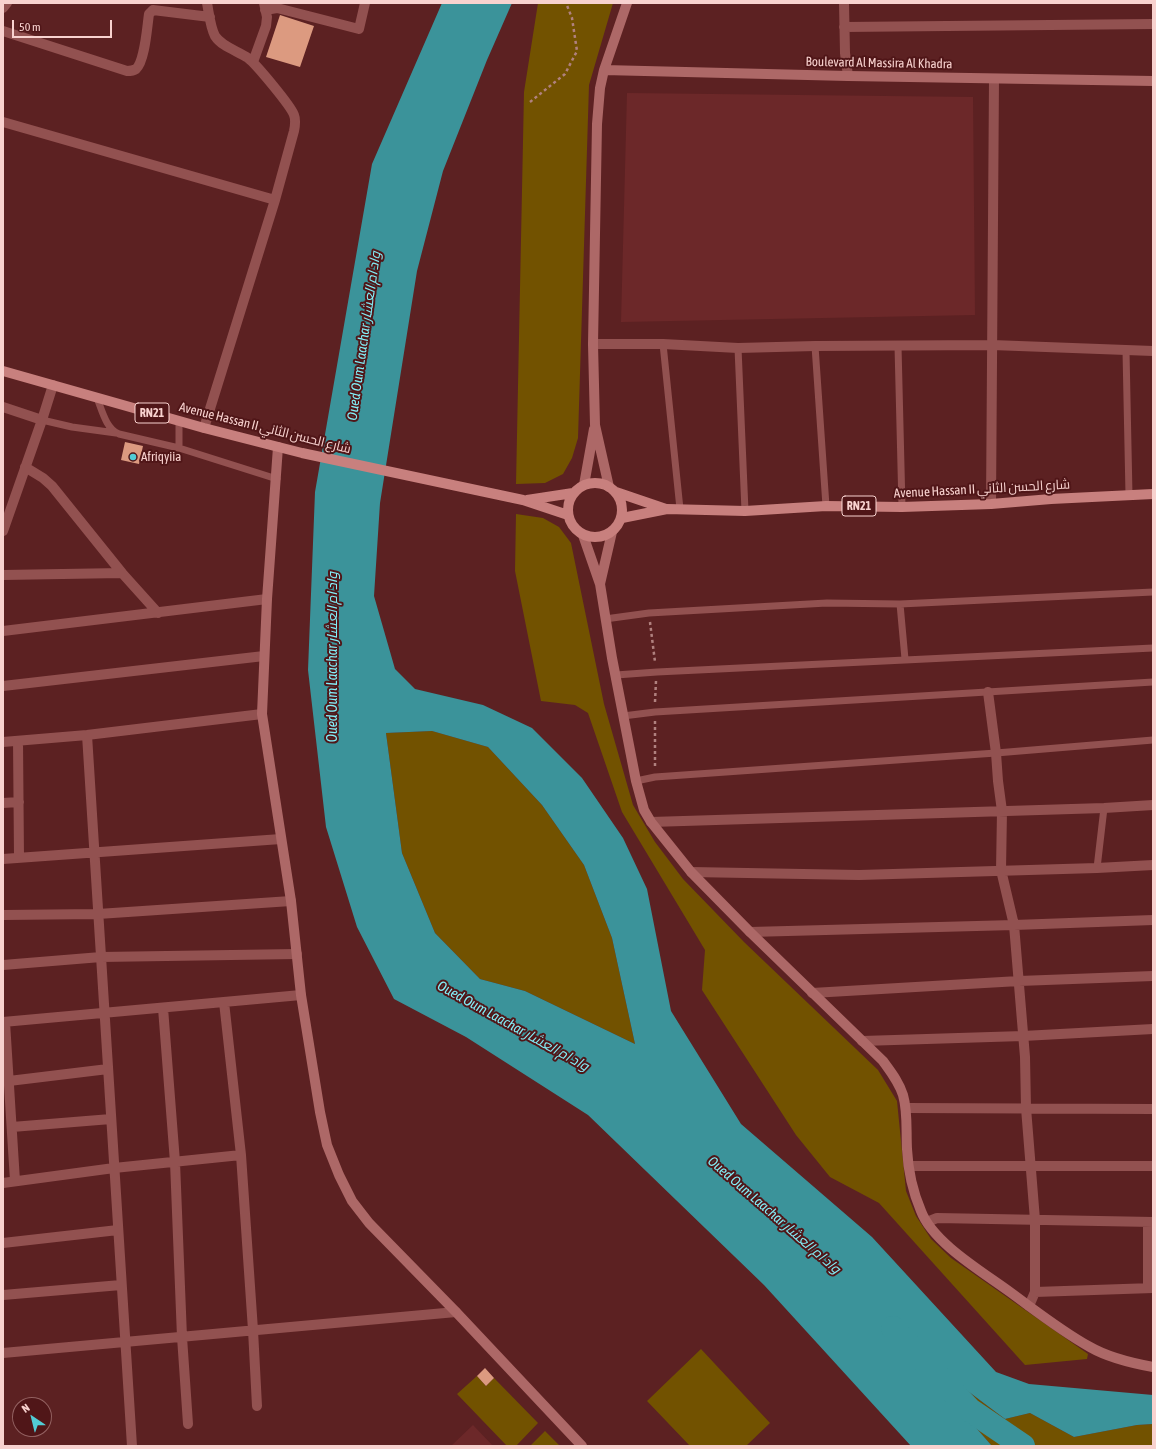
<!DOCTYPE html>
<html>
<head>
<meta charset="utf-8">
<style>
  body { margin:0 }
  #map { position:relative; width:1156px; height:1449px; overflow:hidden; background:#5c2122; font-family:"Asap Condensed",sans-serif }
  canvas { display:block }
  .frame { position:absolute; inset:0; border:4px solid #f8d2cf; pointer-events:none }
  .north { position:absolute; left:12px; top:1397px; width:40px; height:40px; box-sizing:border-box; background:#501618; border:1px solid #936161; border-radius:50%; rotate:325deg; font-size:11px; font-weight:700; line-height:16px; text-align:center; color:#f8d2cf }
  .north::after { content:''; display:block; margin:auto; width:14px; height:18px; background:#52ccd5; clip-path:polygon(50% 0,100% 100%,50% 72%,0 100%) }
  .scale { position:absolute; left:12px; top:20px; width:100px; height:18px; box-sizing:border-box; border:2px solid #f8d2cf; border-top:0; padding-left:5px; font-size:12px; line-height:14px; white-space:nowrap; color:#f8d2cf; -webkit-text-stroke:3px #501618; paint-order:stroke }
</style>
</head>
<body>
<div id="map">
<canvas width="1156" height="1449"></canvas>
<div class="frame"></div>
<div class="north">N</div>
<div class="scale">50 m</div>
</div>
<script>
const ctx = document.querySelector('canvas').getContext('2d');
ctx.lineJoin = 'round';
function fill(path, color) { ctx.fillStyle = color; ctx.fill(path, 'evenodd'); }
function strokePath(path, color, width, dash) { ctx.strokeStyle = color; ctx.lineWidth = width; ctx.lineCap = dash ? 'butt' : 'round'; ctx.setLineDash(dash || []); ctx.stroke(path); }
function drawText(font, color, halo, rows, align = 'center') {
  ctx.font = font + ' "Asap Condensed",Cairo,sans-serif'; ctx.lineWidth = 4; ctx.setLineDash([]); ctx.textBaseline = 'middle'; ctx.strokeStyle = halo; ctx.fillStyle = color; for (const [text, x, y, turn = 0] of rows) {
    ctx.save(); ctx.translate(x, y); ctx.rotate((+turn || 0) * Math.PI / 180); ctx.textAlign = isNaN(turn) ? turn : align; if (halo) ctx.strokeText(text, 0, 0); ctx.fillText(text, 0, 0); ctx.restore();
  }
}
fill(new Path2D(`
  M627 93 973 97 975 315 621 322Z
  M473 1425 493 1446H451Z`), '#6c2829');
fill(new Path2D(`
  M538 3H613L589 85 578 438 572 458 563 474 545 483 516 484 524 92Z
  M516 514 543 518 559 527 571 543 604 704 633 805 655 842 683 879 744 942 878 1070 897 1101 906 1191 916 1216 931 1239 951 1258 1088 1354 1087 1359 1025 1365 879 1203 830 1177 796 1135 702 990 705 950 622 812 588 713 575 705 541 701 515 571Z
  M432 731 488 747 542 805 584 865 612 938 635 1044 525 991 480 979 435 933 402 853 386 733Z
  M701 1349 770 1423 746 1446H690L647 1401Z
  M915 1352 1005 1419 1030 1413 1074 1437 1137 1425 1153 1424V1446H992L957 1406Z
  M477 1376 486 1386 494 1378 538 1423 516 1446H507L457 1394Z
  M545 1431 560 1446H530Z`), '#725200');
fill(new Path2D(`
  M442 3H512L487 60 443 171 417 271 380 503 374 596 395 669 415 689 483 705 532 728 582 778 623 838 647 889 671 1011 741 1124 872 1237 996 1372 1029 1384 1153 1395V1424L1137 1425 1074 1437 1030 1413 1005 1419 917 1353 957 1406 992 1446H911L764 1285 588 1115 466 1037 394 999 357 927 326 827 308 670 315 492 372 164ZM432 731 488 747 542 805 584 865 612 938 635 1044 525 991 480 979 435 933 402 853 386 733Z`), '#3b939a');
strokePath(new Path2D(`
  M893 1328 970 1410 1023 1446`), '#3b939a', 24);
fill(new Path2D(`
  M280 15 314 26 300 67 266 57Z
  M125 442 143 446 139 464 121 460Z
  M485 1368 494 1378 486 1386 477 1376Z`), '#dc9a80');
strokePath(new Path2D(`
  M530 102 565 74 577 51 572 18 566 3
  M650 622 655 662
  M655 702 656 681
  M655 721V768`), '#b0817f', 2.5, [3, 3]);
strokePath(new Path2D(`
  M663 344 680 509
  M815 346 826 506
  M898 346 902 507
  M738 348 745 511
  M1126 351 1129 495
  M97 398C102 410 106 429 119 434L179 448V421
  M42 420 72 427 116 433
  M179 448 277 479
  M900 604 905 659
  M605 619 649 613 827 603 900 604 1153 592
  M616 675 657 672 1153 648
  M623 716 655 712 1153 682
  M636 781 655 777 996 753 1153 740
  M1097 868 1104 808`), '#925150', 7);
strokePath(new Path2D(`
  M844 3 845 53 848 76
  M3 8 7 3
  M265 10 277 8 359 29 365 3
  M844 27 1153 24
  M3 31 127 71C130 71 133 71 136 69 145 61 147 27 149 14L153 10 210 17
  M253 62 266 26 267 17 264 3
  M3 122 275 200
  M593 344H663L738 348 815 346 992 345 1153 351
  M3 407 42 420
  M204 428 275 200 294 131C295 126 296 120 294 115 291 106 256 64 248 58 238 51 222 47 215 36 210 26 209 13 207 3
  M25 467 43 478 52 486 122 573
  M991 504 994 79
  M3 531 42 420 53 385
  M3 575 122 573 158 613
  M3 631 267 599
  M3 686 264 656
  M988 692 996 753 998 781 1002 811 1001 870 1014 925 1025 1057 1026 1108 1035 1220V1292L1029 1306
  M87 735 132 1446
  M18 741 19 857
  M3 742 87 735 262 714
  M3 803 19 802
  M651 822 1104 808 1153 805
  M3 859 281 839
  M691 872 859 875 1097 868 1153 865
  M3 915 98 914 291 901
  M750 932 1014 925 1153 920
  M3 965 101 957 297 954
  M812 993 1019 981 1153 976
  M224 1002 241 1155 253 1330 257 1406
  M163 1008 175 1162 182 1337 188 1424
  M3 1022 301 995
  M5 1022 15 1181
  M862 1041 1023 1036 1153 1029
  M9 1081 108 1069
  M906 1108 1153 1109
  M12 1127 111 1119
  M909 1166H1153
  M3 1183 114 1168 241 1155
  M927 1222 937 1218 1153 1222
  M1148 1222V1288
  M3 1243 118 1230
  M1035 1292 1153 1288
  M3 1295 121 1285
  M3 1353 456 1312`), '#925150', 10);
strokePath(new Path2D(`
  M604 70 848 76 1153 81
  M278 447 267 599 262 714 291 901 301 995 320 1112 327 1145 339 1175 352 1201 369 1223 456 1312 582 1446
  M584 485 594 429
  M609 487 595 425 593 344 597 124 600 88 604 70 627 3
  M583 535 600 584 612 658 636 781 644 810 651 822 691 872 750 932 883 1061C891 1072 899 1082 903 1095 908 1112 906 1131 907 1149 908 1170 913 1192 921 1211 933 1243 983 1272 1010 1292 1036 1311 1061 1331 1090 1347 1109 1358 1131 1363 1153 1367
  M600 584 612 532`), '#ad6867', 10);
strokePath(new Path2D(`
  M3 371 204 428 302 453 523 500 568 515
  M568 510a27 27 0 1 1 54 0a27 27 0 1 1-54 0Z
  M616 492 666 509
  M527 500 573 493
  M622 518 667 509 745 511 826 506 902 507 991 504 1051 499 1153 494`), '#c8807e', 10);
for (const [x, y, r, color] of [
  [133,457,4,"#52ccd5"]
]) { const dot = new Path2D(); dot.arc(x, y, r, 0, 2 * Math.PI); ctx.fillStyle = color; ctx.fill(dot); strokePath(dot, '#501618', 1.5); }
for (const [x, y, w] of [
  [152,413,34],
  [859,506,34]
]) { const box = new Path2D(); box.roundRect(x - w / 2, y - 10, w, 20, 3); ctx.fillStyle = '#501618'; ctx.fill(box); strokePath(box, '#f8d2cf', 1); }
drawText('bold 12px', '#f8d2cf', null, [
  ["RN21",152,413],
  ["RN21",859,506]
]);
drawText('13px', '#f8d2cf', '#501618', [
  ["Boulevard Al Massira Al Khadra",879,63,1],
  ["Avenue Hassan II شارع الحسن الثاني",265,428,14],
  ["Avenue Hassan II شارع الحسن الثاني",982,489,-3]
]);
drawText('13px', '#f8d2cf', '#501618', [
  ["Afriqyiia",141,457]
], 'left');
drawText('italic 14px', '#83f0f9', '#501618', [
  ["Oued Oum Laachar واد ام العشار",364,336,-82],
  ["Oued Oum Laachar واد ام العشار",333,657,-90],
  ["Oued Oum Laachar واد ام العشار",513,1026,29],
  ["Oued Oum Laachar واد ام العشار",774,1215,41]
]);
</script>
</body>
</html>
